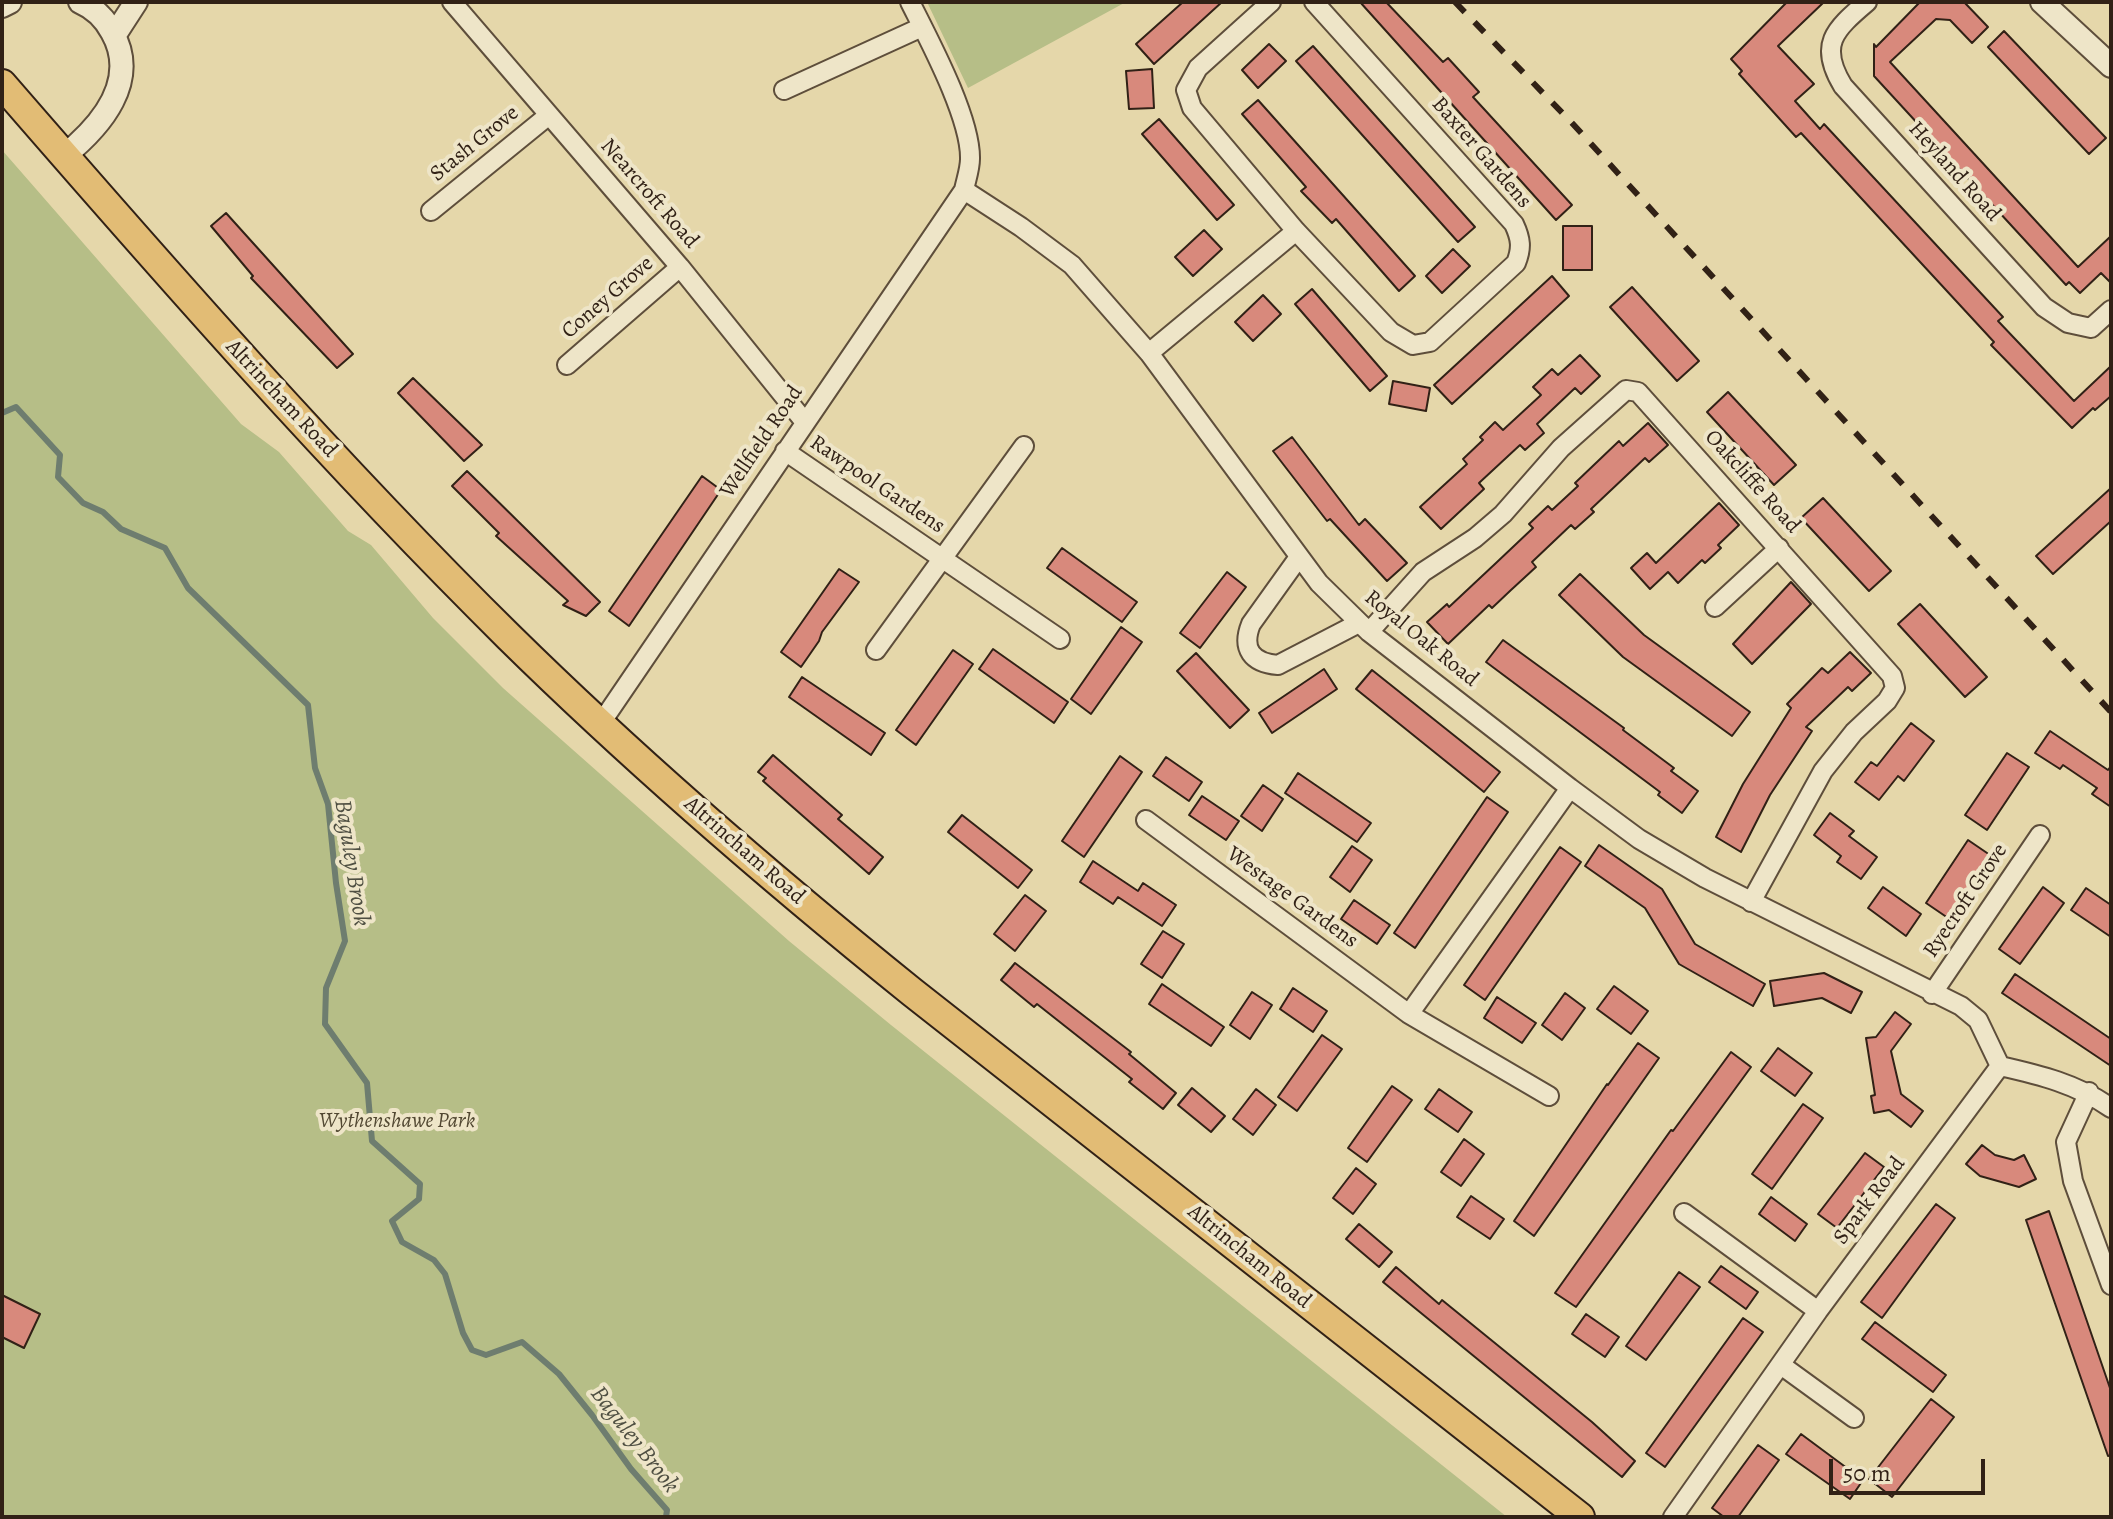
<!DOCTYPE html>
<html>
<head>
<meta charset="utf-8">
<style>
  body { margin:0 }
  #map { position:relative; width:2113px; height:1519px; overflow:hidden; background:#e5d7aa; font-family:Alegreya,serif }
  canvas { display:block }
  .frame { position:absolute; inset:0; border:4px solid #312116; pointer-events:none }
  .scale { position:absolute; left:1829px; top:1459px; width:156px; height:36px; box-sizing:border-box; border:4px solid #312116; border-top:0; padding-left:10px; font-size:24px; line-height:28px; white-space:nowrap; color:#312116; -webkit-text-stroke:6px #eee5c8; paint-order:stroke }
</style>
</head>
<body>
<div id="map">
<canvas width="2113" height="1519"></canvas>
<div class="frame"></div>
<div class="scale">50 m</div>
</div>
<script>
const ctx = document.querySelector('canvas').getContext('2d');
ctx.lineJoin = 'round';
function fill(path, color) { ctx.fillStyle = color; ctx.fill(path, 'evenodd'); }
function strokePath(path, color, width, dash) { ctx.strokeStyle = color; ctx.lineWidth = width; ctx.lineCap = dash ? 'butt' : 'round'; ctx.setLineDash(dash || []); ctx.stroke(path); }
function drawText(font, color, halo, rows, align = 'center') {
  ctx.font = font + ' Alegreya,serif'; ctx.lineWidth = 8; ctx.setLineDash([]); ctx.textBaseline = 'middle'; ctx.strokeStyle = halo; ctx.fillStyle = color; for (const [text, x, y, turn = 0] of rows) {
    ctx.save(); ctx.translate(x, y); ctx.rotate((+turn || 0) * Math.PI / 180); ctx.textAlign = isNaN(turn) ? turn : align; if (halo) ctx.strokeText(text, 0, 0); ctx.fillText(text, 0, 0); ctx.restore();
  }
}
fill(new Path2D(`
  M927 2H1126L968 88Z
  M2 150 241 424 279 452 348 531 371 545 433 618 503 688 789 941 891 1025 1507 1517H2Z`), '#b6be87');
strokePath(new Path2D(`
  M2 413 16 407 60 455 58 477 83 503 103 512 121 529 165 548 188 588 308 705 315 768 328 804 336 883 345 941 326 988 325 1024 367 1083 372 1141 420 1184 419 1199 392 1221 402 1242 434 1260 445 1274 463 1333 472 1350 486 1355 522 1342 559 1374 592 1415 631 1469 667 1510 666 1517`), '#6e7d6f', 6);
const building = new Path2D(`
  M1183 2H1222L1154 64 1136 44Z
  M1360 2H1386L1443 62 1448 58 1479 92 1473 97 1572 205 1556 220Z
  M1787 2H1824L1778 46 1814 84 1795 101 1820 129 1824 124 2003 317 1998 321 2074 401 2111 366V396L2095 410 2093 408 2072 428 1991 345 1994 342 1801 133 1796 137 1739 74 1742 71 1731 59Z
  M1920 2H1964L1988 27 1972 43 1950 20 1936 19 1890 62 2078 267 2111 236V283L2101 273 2080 293 2069 282 2066 285 1874 76V44L1876 47Z
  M2004 31 2106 138 2089 154 1988 47Z
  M1269 44 1286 61 1258 88 1242 70Z
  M1313 46 1475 227 1458 242 1296 61Z
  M1152 69 1154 108 1129 109 1126 71Z
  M1258 100 1415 276 1399 291 1336 219 1332 223 1301 191 1306 187 1242 114Z
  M1159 119 1234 205 1217 220 1142 134Z
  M226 213 353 354 337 368 251 278 253 276 211 226Z
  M1563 226H1592V270H1563Z
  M1204 230 1222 249 1193 276 1175 257Z
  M1453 249 1470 266 1442 293 1426 276Z
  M1552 276 1569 296 1452 404 1434 385Z
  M1632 287 1699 361 1677 381 1610 307Z
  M1312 289 1387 376 1370 391 1295 304Z
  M1263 295 1281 314 1253 341 1235 322Z
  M1580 355 1600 376 1581 394 1575 388 1537 424 1544 433 1525 450 1520 445 1479 483 1484 489 1441 529 1420 507 1467 464 1463 459 1483 440 1480 437 1495 422 1503 430 1541 395 1533 387 1552 369 1558 375Z
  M413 378 482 445 464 461 398 393Z
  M1393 381 1430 388 1426 411 1389 404Z
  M1728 392 1796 465 1774 485 1707 412Z
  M1648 423 1668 445 1649 462 1645 458 1591 509 1594 512 1575 529 1571 525 1532 562 1536 567 1511 590 1492 608 1489 605 1448 644 1427 622 1447 604 1449 607 1496 563 1533 528 1529 524 1548 506 1552 510 1578 486 1575 483 1619 441 1623 446Z
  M1292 437 1359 525 1365 519 1407 563 1387 581 1330 519 1327 521 1273 451Z
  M467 471 600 602 586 616 563 605 568 601 496 536 499 533 452 486Z
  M702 476 721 490 629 626 609 611Z
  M2111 488V521L2053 574 2036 556Z
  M1823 498 1891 571 1869 591 1801 518Z
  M1719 503 1739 525 1718 545 1721 548 1705 563 1702 560 1678 583 1668 572 1650 589 1631 568 1647 553 1656 563Z
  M1062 548 1137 602 1122 622 1047 568Z
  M839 569 859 582 822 632 819 641 801 667 781 652Z
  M1227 572 1246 587 1200 648 1180 633Z
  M1580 574 1644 635 1750 712 1732 736 1623 657 1559 595Z
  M1791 582 1811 604 1752 664 1733 644Z
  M1920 604 1987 677 1965 697 1898 624Z
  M1121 627 1142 642 1091 714 1071 699Z
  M1503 640 1624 728 1623 730 1674 768 1671 771 1698 791 1682 813 1658 795 1660 792 1486 662Z
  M993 649 1068 702 1054 723 979 669Z
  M953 650 973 664 916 745 896 730Z
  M1850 652 1871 673 1852 691 1848 687 1806 727 1812 731 1770 795 1741 852 1716 837 1743 784 1791 708 1787 704 1822 668 1828 673Z
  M1196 653 1249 710 1230 728 1177 671Z
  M1324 669 1337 689 1272 733 1259 713Z
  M1372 670 1500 772 1484 792 1356 689Z
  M802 677 885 733 871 755 789 697Z
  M1911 723 1934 741 1904 781 1898 776 1879 800 1855 782 1871 762 1877 766Z
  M2050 731 2108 770 2111 766V807L2092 794 2097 788 2063 765 2060 769 2035 753Z
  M2007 753 2029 767 1987 830 1965 815Z
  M773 755 842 815 838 819 883 857 869 874 763 781 766 778 758 772Z
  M1120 756 1142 772 1084 857 1062 841Z
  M1166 757 1202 782 1189 801 1153 776Z
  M1298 773 1371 823 1357 842 1285 793Z
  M1263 785 1283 799 1262 831 1241 816Z
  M1202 796 1239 821 1226 840 1189 815Z
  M1487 797 1508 812 1415 948 1394 933Z
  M1830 813 1854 831 1849 836 1877 857 1861 879 1837 862 1841 856 1814 835Z
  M962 815 1032 870 1018 888 948 832Z
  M1968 840 1990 855 1948 918 1926 903Z
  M1599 845 1662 889 1695 944 1765 984 1753 1006 1679 964 1645 908 1585 866Z
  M1352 846 1372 860 1350 892 1330 877Z
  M1560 847 1581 862 1485 1000 1464 985Z
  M1093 861 1138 891 1143 883 1176 905 1162 926 1118 897 1113 904 1080 882Z
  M1883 887 1921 914 1906 936 1868 908Z
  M2043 887 2064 903 2020 964 1999 949Z
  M2086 888 2111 905V937L2071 910Z
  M1025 895 1046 911 1015 951 994 934Z
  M1354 900 1390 925 1377 944 1341 919Z
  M1163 931 1184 944 1162 978 1141 964Z
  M1015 963 1131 1052 1129 1054 1176 1093 1163 1109 1129 1082 1132 1079 1037 1004 1034 1007 1001 980Z
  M1824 973 1862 992 1851 1013 1822 998 1774 1006 1770 981Z
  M2015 974 2111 1039V1066L2002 993Z
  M1162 984 1224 1027 1211 1046 1149 1004Z
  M1614 986 1648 1011 1631 1034 1597 1009Z
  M1293 988 1327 1011 1313 1032 1280 1009Z
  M1252 992 1272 1005 1250 1039 1230 1025Z
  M1565 993 1585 1008 1562 1040 1542 1025Z
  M1497 997 1536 1023 1522 1043 1484 1018Z
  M1895 1012 1911 1024 1891 1051 1901 1094 1923 1111 1911 1127 1889 1110 1874 1113 1871 1096 1875 1095 1866 1038 1876 1037Z
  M1322 1035 1342 1049 1297 1111 1278 1097Z
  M1638 1043 1659 1058 1534 1236 1514 1221 1607 1084 1608 1085Z
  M1778 1048 1812 1073 1795 1096 1761 1071Z
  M1731 1052 1751 1067 1576 1307 1555 1293 1671 1130 1673 1131Z
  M1392 1086 1412 1100 1367 1162 1348 1148Z
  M1192 1088 1225 1116 1211 1132 1178 1105Z
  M1256 1089 1276 1105 1253 1135 1233 1119Z
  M1439 1089 1472 1112 1458 1132 1425 1109Z
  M1803 1104 1823 1118 1772 1189 1752 1174Z
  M1464 1139 1484 1154 1461 1186 1441 1172Z
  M1982 1145 1995 1155 2014 1160 2024 1155 2036 1179 2019 1187 1980 1176 1966 1164Z
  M1865 1153 1884 1167 1837 1228 1818 1214Z
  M1356 1168 1376 1184 1353 1214 1333 1198Z
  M1471 1196 1504 1219 1490 1239 1457 1217Z
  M1771 1197 1807 1224 1795 1241 1759 1214Z
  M1936 1204 1955 1218 1882 1318 1861 1302Z
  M2049 1211 2111 1391V1455L2108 1456 2026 1220Z
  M1359 1224 1392 1252 1379 1267 1346 1239Z
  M1721 1266 1758 1292 1746 1309 1709 1282Z
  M1396 1267 1439 1304 1442 1300 1592 1422 1635 1461 1622 1477 1383 1282Z
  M1679 1272 1700 1287 1646 1360 1626 1346Z
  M2 1295 40 1314 24 1348 2 1337Z
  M1586 1314 1619 1337 1605 1357 1572 1334Z
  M1743 1318 1763 1332 1665 1467 1646 1453Z
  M1875 1322 1946 1375 1933 1392 1862 1339Z
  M1931 1399 1954 1417 1892 1497 1869 1479Z
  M1801 1434 1863 1480 1850 1499 1786 1454Z
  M1758 1445 1779 1460 1738 1517H1724L1712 1508Z`);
fill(building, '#d8897c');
strokePath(building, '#312116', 2);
const minor = new Path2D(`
  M452 2 680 267 804 421
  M1271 2 1198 68 1186 90 1192 108 1296 231 1391 332 1413 345 1430 342 1516 263C1522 248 1521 239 1514 224L1314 2
  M1867 2C1834 30 1818 45 1843 86L2044 307 2068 323 2091 328 2111 310
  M784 90 922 27
  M964 190 1021 227 1072 265 1149 353 1319 583 1369 632 1570 788 1639 839 1705 878 1961 1006 1978 1020 2000 1066
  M431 211 549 115
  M1149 353 1296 231
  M567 365 680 267
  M785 451 1060 639
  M1299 557 1251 624C1241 649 1252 663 1278 665L1359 623
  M1715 607 1779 548
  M1369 632 1423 572 1475 538 1503 514 1561 448 1626 390 1638 392 1892 676 1895 688 1887 701 1854 732 1823 771 1751 902
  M876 650 1024 446
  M601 723 964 190C966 180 970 169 970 159 971 118 929 40 910 2
  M1146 820 1409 1014 1549 1096
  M1932 994 2040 835
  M1409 1014 1570 788
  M2000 1066C2040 1075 2077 1084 2111 1108
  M2089 1092 2066 1142 2073 1181 2111 1285
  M1684 1213 1818 1311
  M1781 1365 1854 1418
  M1673 1517 1818 1311 2000 1066`);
const tertiary = new Path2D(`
  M2042 2 2111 66
  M2 6 10 2
  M114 36 136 2
  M64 156C101 126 140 81 112 32 105 19 94 8 80 2`);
const trunk = new Path2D(`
  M2 84C166 273 331 461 509 637 636 762 773 880 912 992L1580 1517`);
strokePath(minor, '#5e4e3b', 22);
strokePath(tertiary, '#5e4e3b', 26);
strokePath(trunk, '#312116', 32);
strokePath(minor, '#eee5c8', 18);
strokePath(tertiary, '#eee5c8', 22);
strokePath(trunk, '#e2bc75', 28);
strokePath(new Path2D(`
  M1455 2 1572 123 2111 712`), '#312116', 6, [14, 14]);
drawText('22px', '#312116', '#eee5c8', [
  ["Stash Grove",475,144,-39],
  ["Baxter Gardens",1481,153,49],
  ["Heyland Road",1954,172,48],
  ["Nearcroft Road",649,194,49],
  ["Coney Grove",608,298,-41],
  ["Altrincham Road",281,399,47],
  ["Wellfield Road",762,442,-56],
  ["Oakcliffe Road",1752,482,48],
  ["Rawpool Gardens",877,485,34],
  ["Royal Oak Road",1421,639,39],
  ["Altrincham Road",744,851,41],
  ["Westage Gardens",1292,898,36],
  ["Ryecroft Grove",1966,901,-56],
  ["Spark Road",1870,1201,-53],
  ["Altrincham Road",1249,1257,39]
]);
drawText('italic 22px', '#524832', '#eee5c8', [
  ["Wythenshawe Park",397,1122]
]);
drawText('italic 24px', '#4f4f42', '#eee5c8', [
  ["Baguley Brook",351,863,81],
  ["Baguley Brook",634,1440,52]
]);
</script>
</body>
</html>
